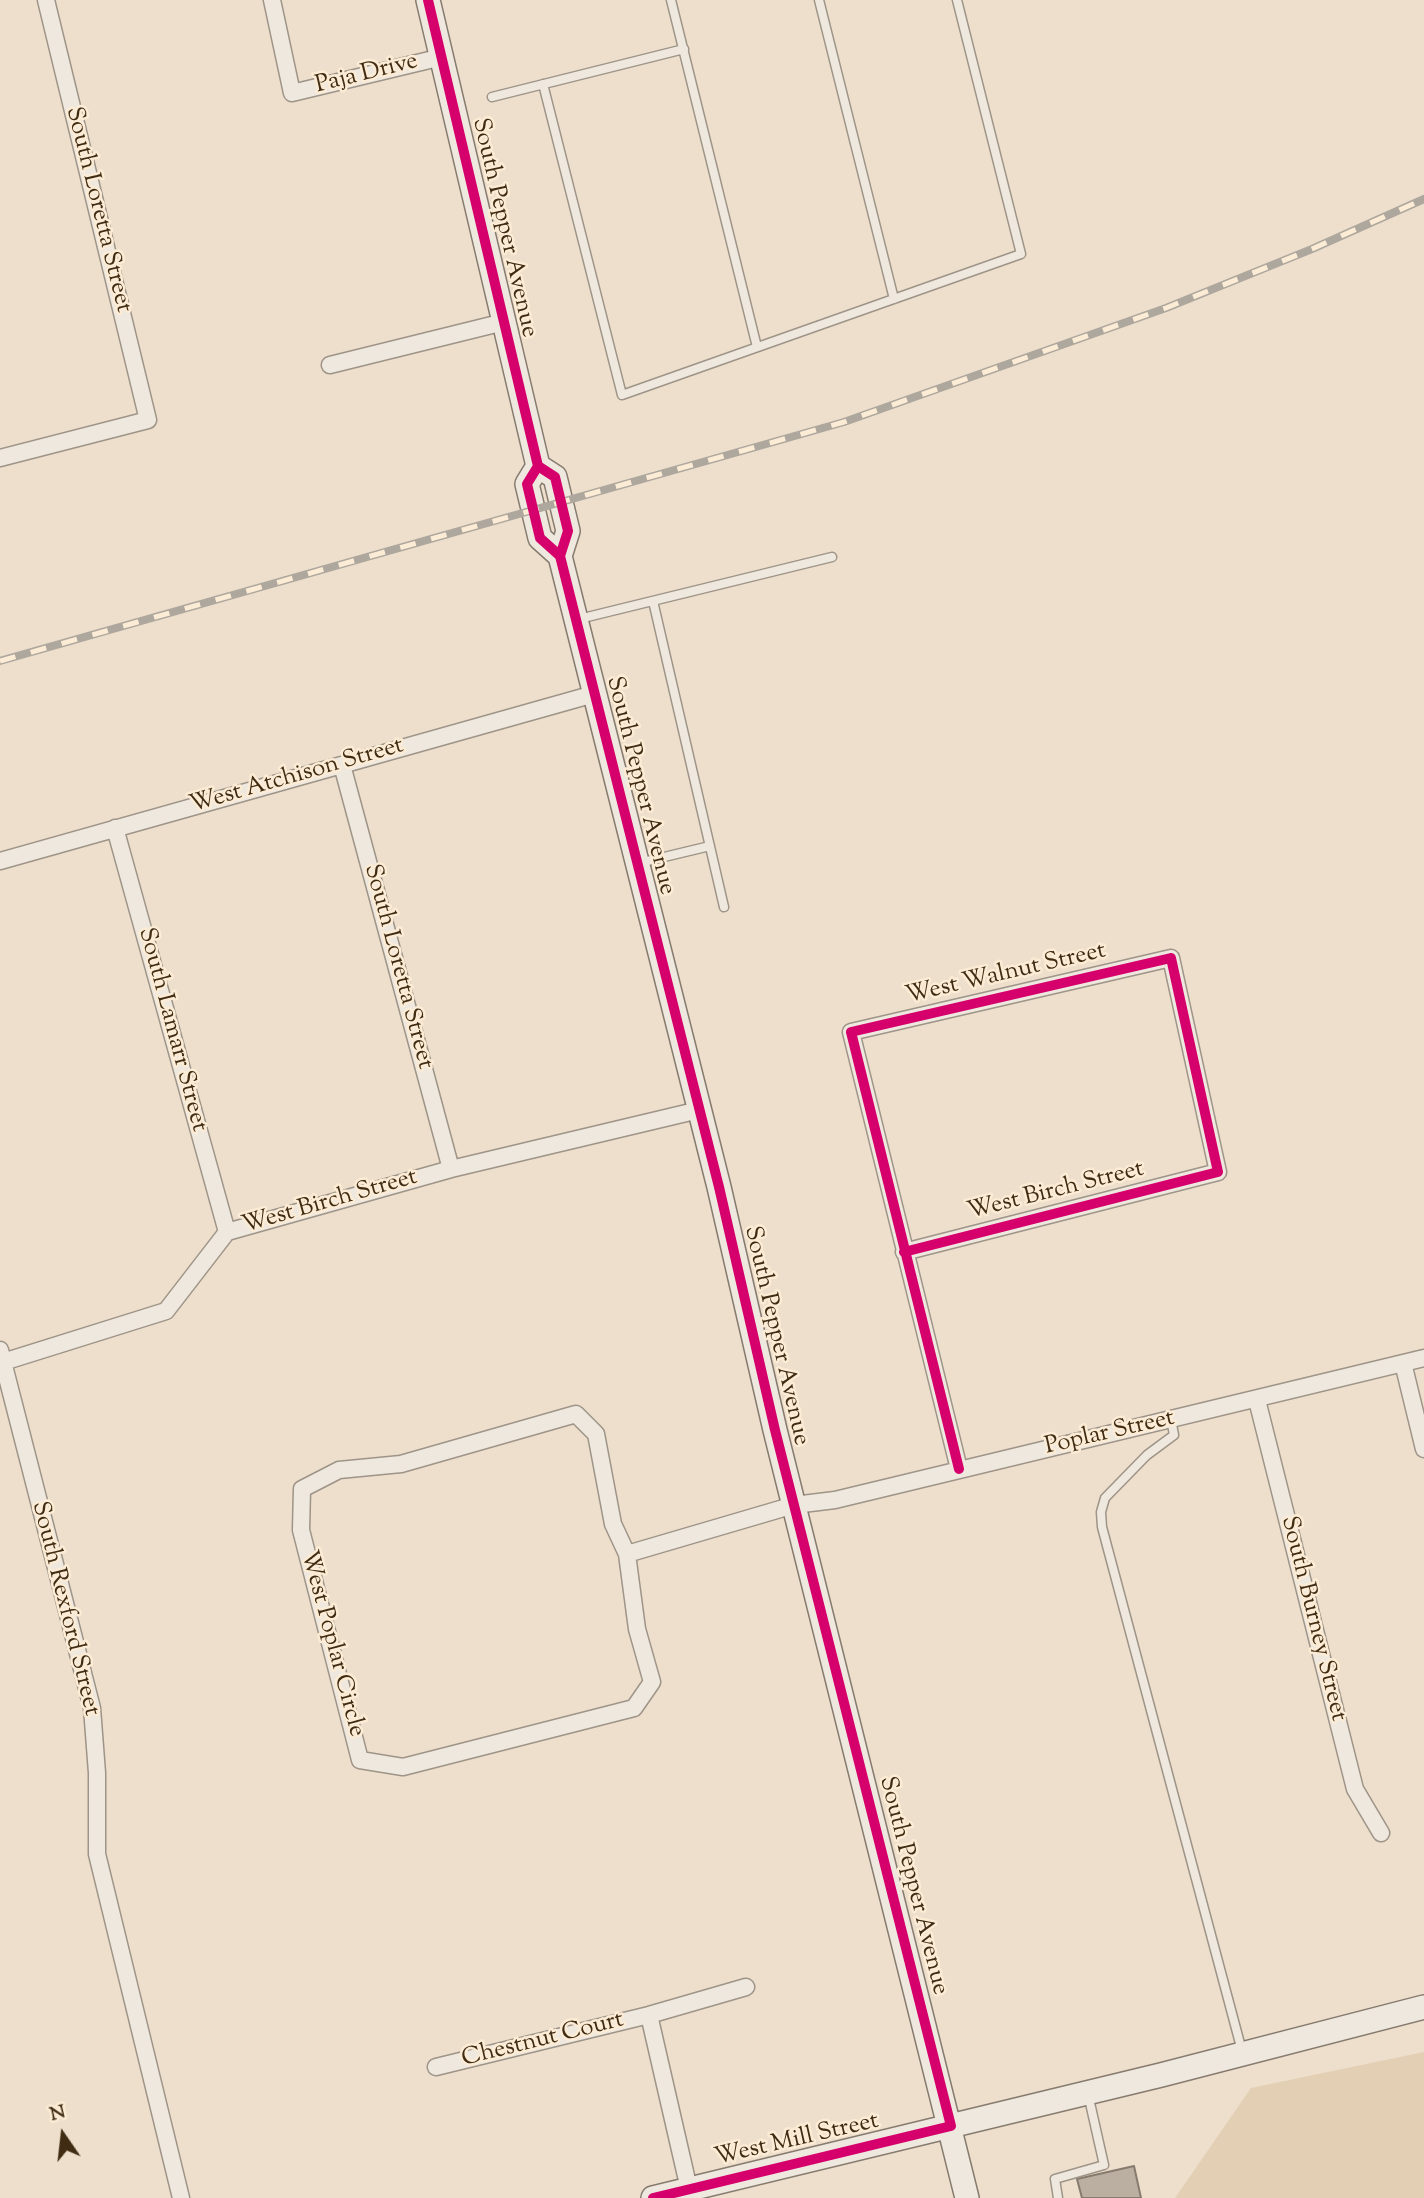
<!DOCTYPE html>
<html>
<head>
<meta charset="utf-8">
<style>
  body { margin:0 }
  #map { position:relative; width:1424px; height:2198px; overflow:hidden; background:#eddfcc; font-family:"Sorts Mill Goudy",serif }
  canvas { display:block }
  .north { position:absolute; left:28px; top:2100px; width:70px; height:70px; -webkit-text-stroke:5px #fcecd5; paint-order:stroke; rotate:346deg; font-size:19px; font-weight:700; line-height:28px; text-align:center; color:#402b13 }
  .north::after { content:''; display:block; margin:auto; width:24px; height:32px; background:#402b13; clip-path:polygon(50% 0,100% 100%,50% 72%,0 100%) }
</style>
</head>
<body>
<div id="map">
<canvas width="1424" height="2198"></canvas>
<div class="north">N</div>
</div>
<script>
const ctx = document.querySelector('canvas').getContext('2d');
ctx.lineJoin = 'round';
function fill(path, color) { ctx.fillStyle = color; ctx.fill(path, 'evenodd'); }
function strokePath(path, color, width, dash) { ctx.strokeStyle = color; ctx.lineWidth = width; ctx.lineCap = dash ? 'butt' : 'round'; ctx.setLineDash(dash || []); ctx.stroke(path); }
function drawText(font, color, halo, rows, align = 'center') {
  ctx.font = font + ' "Sorts Mill Goudy",serif'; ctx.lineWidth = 5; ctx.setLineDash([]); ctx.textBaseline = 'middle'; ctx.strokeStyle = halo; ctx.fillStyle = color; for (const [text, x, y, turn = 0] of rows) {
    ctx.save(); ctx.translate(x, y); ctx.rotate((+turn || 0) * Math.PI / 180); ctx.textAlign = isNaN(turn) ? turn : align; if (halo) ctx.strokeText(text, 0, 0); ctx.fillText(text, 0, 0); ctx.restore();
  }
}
fill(new Path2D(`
  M1424 2052V2198H1175L1251 2088Z`), '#e3cfb4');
const building = new Path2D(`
  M1134 2166 1141 2198H1082L1077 2179Z`);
fill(building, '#baafa1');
strokePath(building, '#867b6e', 2);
const lane = new Path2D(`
  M671 0 757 347
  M819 0 894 299
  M543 84 622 395 1021 254 957 0
  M492 97 684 49
  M653 601 724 907
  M579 619 832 557
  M639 863 710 846
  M1171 1419 1174 1435 1147 1455 1105 1498 1101 1512 1102 1527 1242 2051
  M1058 2198 1055 2179 1104 2165 1088 2094`);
const street = new Path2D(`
  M272 0 292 93 442 57
  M330 365 504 322
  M0 458 148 420 46 0
  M342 765 451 1169
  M115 828 227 1232
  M0 861 594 694
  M904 1252 1218 1172 1171 958 851 1032 959 1469
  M0 1350 92 1708 97 1773V1854L181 2198
  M0 1363 166 1311 227 1232 451 1169 699 1110
  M1403 1363 1424 1449
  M1257 1400 1355 1789 1381 1833
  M576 1414 596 1434 613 1524 627 1554 637 1629 652 1682 634 1708 403 1767 360 1760 301 1530 302 1489 339 1470 401 1464Z
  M627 1554 794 1505 835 1500 1424 1358
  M649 2015 689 2189
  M436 2067 649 2015 746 1987`);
const secondary = new Path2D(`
  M428 0 538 466 555 477 568 531 560 556
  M538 466 527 484 540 538 560 556 719 1187 775 1430 967 2198
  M653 2198 1161 2075 1424 2007`);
strokePath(lane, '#9e9487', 11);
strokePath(street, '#9e9487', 19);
strokePath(secondary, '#867b6e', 26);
strokePath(lane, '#efe8df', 8);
strokePath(street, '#efe8df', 16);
strokePath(secondary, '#efe8df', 23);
const rail = new Path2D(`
  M0 661 844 422 1166 308 1312 249 1424 199`);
strokePath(rail, '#aea79d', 8);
strokePath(rail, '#fcecd5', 5, [16]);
strokePath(new Path2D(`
  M428 0 538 466 555 477 568 531 560 556
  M538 466 527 484 540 538 560 556 719 1187 775 1430 951 2126 653 2198
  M904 1252 1218 1172 1171 958 851 1032 959 1469`), '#d6006c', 10);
drawText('24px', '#402b13', '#fcecd5', [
  ["Paja Drive",367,75,-14],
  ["South Loretta Street",97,210,76],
  ["South Pepper Avenue",503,228,77],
  ["West Atchison Street",297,777,-16],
  ["South Pepper Avenue",639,786,76],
  ["South Loretta Street",397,967,75],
  ["West Walnut Street",1006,975,-13],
  ["South Lamarr Street",171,1030,75],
  ["West Birch Street",1056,1192,-14],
  ["West Birch Street",330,1203,-16],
  ["South Pepper Avenue",775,1336,77],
  ["Poplar Street",1110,1434,-13],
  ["South Rexford Street",64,1609,76],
  ["South Burney Street",1312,1619,76],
  ["West Poplar Circle",331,1644,75],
  ["South Pepper Avenue",912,1886,76],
  ["Chestnut Court",543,2041,-14],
  ["West Mill Street",797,2141,-13]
]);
</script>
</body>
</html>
